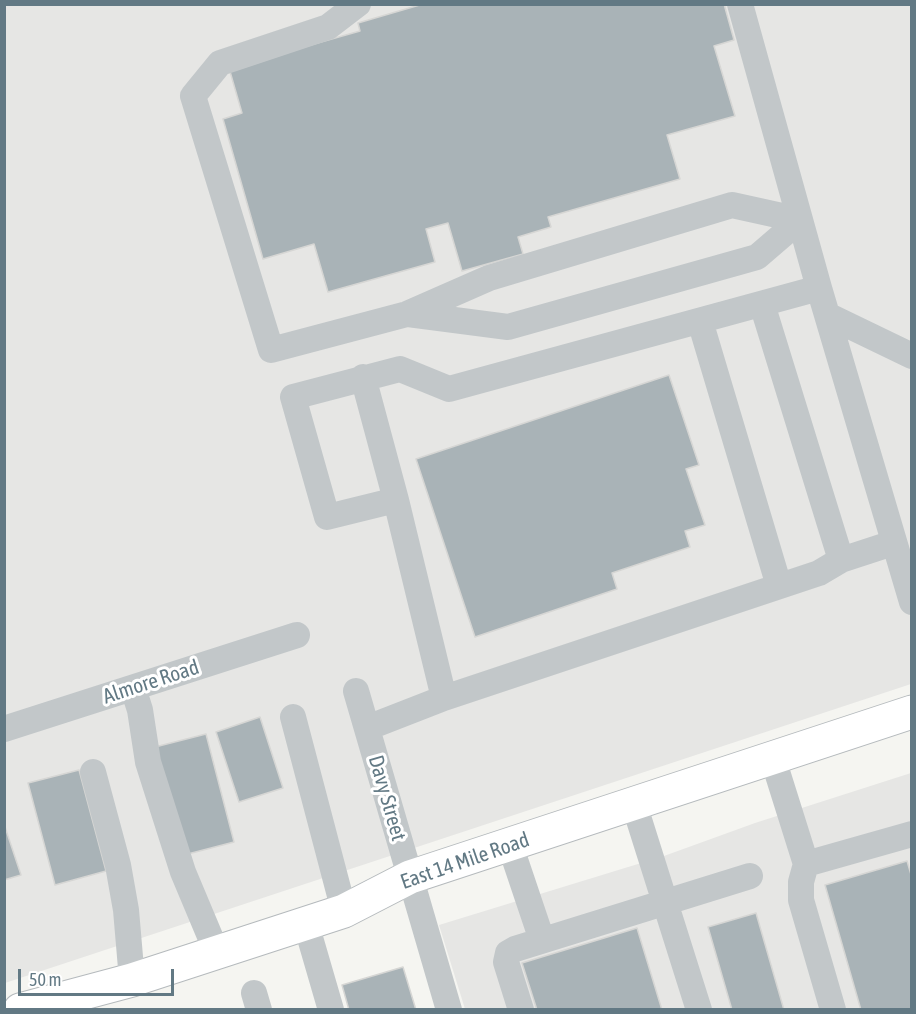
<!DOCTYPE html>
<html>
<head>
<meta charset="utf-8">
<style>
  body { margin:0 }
  #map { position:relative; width:916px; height:1014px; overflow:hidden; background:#f5f5f1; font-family:"Asap Condensed",sans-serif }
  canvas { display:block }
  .frame { position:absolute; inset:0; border:6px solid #627984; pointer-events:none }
  .scale { position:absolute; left:18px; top:969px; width:156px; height:27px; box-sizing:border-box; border:3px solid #627984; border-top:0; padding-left:8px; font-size:18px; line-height:21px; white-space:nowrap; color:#627984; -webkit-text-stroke:4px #fff; paint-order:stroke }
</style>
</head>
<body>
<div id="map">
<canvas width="916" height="1014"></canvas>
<div class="frame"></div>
<div class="scale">50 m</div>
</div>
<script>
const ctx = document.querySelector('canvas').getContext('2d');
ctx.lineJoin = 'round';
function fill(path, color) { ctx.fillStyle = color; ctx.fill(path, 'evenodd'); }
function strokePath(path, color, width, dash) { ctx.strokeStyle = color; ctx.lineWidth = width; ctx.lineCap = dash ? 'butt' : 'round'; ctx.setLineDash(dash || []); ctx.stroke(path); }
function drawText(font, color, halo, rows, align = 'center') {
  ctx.font = font + ' "Asap Condensed",sans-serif'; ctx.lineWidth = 6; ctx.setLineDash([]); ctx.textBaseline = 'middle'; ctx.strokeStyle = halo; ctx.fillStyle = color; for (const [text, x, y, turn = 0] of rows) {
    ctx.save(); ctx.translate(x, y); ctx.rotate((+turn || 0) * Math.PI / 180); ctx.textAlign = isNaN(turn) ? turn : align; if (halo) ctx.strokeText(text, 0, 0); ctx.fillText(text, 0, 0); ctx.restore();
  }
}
fill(new Path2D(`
  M4 5H911V684L5 983Z
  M911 773V1009H465L439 925 664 856 755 823Z`), '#e6e6e4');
const building = new Path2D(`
  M423 4H724L734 40 714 46 735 116 667 135 680 179 548 217 551 227 518 237 523 254 462 271 448 223 426 229 435 262 328 292 314 244 263 259 223 119 242 113 229 68 360 31 358 23Z
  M669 375 699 465 686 469 705 525 685 531 690 547 612 573 617 589 475 637 416 459Z
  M260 717 283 788 239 802 216 732Z
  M206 734 234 842 184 855 155 747Z
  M79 770 106 871 55 885 28 783Z
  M4 824 21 875 4 880Z
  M907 861 912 878V1010H861L825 885Z
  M756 913 784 1010H732L708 927Z
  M637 928 662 1010H537L522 963Z
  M403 967 416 1010H349L342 985Z`);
fill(building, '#a9b3b7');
strokePath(building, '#d6d6d4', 1.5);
const major = new Path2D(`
  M20 1010 132 980 344 911 410 877 912 712`);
strokePath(major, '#b5babd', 35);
strokePath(new Path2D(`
  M358 4 328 27 220 63 193 96 271 350 407 314 489 278 732 205 800 220
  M740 4 819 288
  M762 304 841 560
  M408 314 508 327 757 257 800 220
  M827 315 912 356
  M700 321 779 586
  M363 377 396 500
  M133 688 140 710 148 762 183 872 217 953
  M356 691 449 1010
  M444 698 819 573 841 560 893 543
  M293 717 344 911
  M367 728 444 698 396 500 327 517 293 397 400 369 449 389 819 288 912 602
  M4 729 297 635
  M773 759 806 864 801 882V900L833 1010
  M93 772 118 865 126 910 132 980
  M634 804 699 1010
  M510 845 542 940
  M806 864 912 834
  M306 924 331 1010
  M254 993 259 1010
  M521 1010 506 962 508 953 515 949 750 876`), '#c2c7c9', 26);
strokePath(major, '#fff', 33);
drawText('21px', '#627984', '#fff', [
  ["Almore Road",151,682,-18],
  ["Davy Street",387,798,74],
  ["East 14 Mile Road",465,861,-19]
]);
</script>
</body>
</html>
